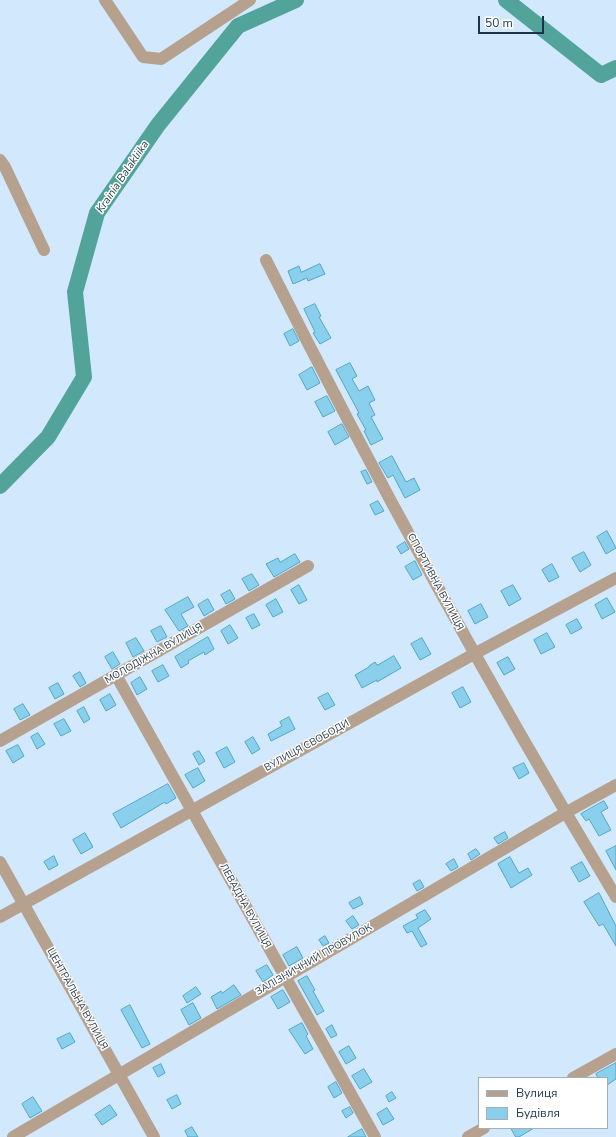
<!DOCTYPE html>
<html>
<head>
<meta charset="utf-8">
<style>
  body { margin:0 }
  #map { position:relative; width:616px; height:1137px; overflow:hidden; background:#d2e8fd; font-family:"Nunito Sans",sans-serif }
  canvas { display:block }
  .legend { position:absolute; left:478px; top:1077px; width:130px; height:52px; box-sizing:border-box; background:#fff; border:1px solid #a4aeb6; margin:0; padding:5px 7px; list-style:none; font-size:12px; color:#1c3448 }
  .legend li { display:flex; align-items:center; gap:8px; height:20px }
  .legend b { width:20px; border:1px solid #a4aeb6 }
  .scale { position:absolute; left:478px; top:16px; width:66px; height:18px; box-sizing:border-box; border:2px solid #1c3448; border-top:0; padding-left:5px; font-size:12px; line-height:14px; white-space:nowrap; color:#1c3448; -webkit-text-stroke:3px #fff; paint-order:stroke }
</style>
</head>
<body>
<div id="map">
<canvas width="616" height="1137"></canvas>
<ul class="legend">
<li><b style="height:5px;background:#b5a18d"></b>Вулиця</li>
<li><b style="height:11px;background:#8ad0ed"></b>Будівля</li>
</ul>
<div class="scale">50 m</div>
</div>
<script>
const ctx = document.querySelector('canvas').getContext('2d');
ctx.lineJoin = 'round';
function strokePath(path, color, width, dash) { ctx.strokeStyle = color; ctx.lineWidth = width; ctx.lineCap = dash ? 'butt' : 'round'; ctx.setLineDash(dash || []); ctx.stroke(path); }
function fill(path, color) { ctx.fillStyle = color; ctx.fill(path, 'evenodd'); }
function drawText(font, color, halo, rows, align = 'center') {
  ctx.font = font + ' "Nunito Sans",sans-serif'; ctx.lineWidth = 3; ctx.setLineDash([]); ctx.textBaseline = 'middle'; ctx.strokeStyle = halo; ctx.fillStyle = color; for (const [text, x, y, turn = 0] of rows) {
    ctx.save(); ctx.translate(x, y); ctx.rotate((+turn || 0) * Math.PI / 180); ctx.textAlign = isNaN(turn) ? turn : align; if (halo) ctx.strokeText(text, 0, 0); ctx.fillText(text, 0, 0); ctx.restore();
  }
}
strokePath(new Path2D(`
  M506 0 601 75 616 68
  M0 486 48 437 84 377 75 292 97 213 158 125 238 26 296 0`), '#52a49b', 16);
const building = new Path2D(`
  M320 264 325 274 308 281 307 278 293 284 288 271 299 266 301 272Z
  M315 304 321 316 319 317 331 338 320 344 313 333 315 332 304 309Z
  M293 329 299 341 290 346 284 334Z
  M350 363 357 376 352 379 359 391 368 386 375 400 369 403 375 415 371 417 383 439 371 445 364 431 366 430 357 414 359 413 336 370Z
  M312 367 320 383 307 390 299 375Z
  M327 396 335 411 323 417 315 402Z
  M342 424 349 437 335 445 328 432Z
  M392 456 406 482 414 478 420 490 405 498 393 475 388 478 379 463Z
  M366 470 372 482 367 484 361 472Z
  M378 501 384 511 375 515 370 505Z
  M607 531 616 548 606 554 597 537Z
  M405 542 409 549 401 554 397 547Z
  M584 552 591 565 580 572 572 558Z
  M295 554 300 562 274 577 266 564 278 558 280 562Z
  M415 561 422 575 413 580 405 567Z
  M552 564 559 577 549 582 542 570Z
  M252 574 259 585 249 591 242 579Z
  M299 585 307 600 299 604 291 590Z
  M513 585 521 599 509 606 501 591Z
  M230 590 235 599 226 604 221 595Z
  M188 597 194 607 181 614 188 626 179 631 165 610Z
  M607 598 615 612 602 619 595 605Z
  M208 599 214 610 204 616 198 605Z
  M276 599 283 612 273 617 266 605Z
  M481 604 488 617 475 624 468 611Z
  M254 614 260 625 252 629 246 618Z
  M577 619 582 628 571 634 566 625Z
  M230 625 238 638 228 644 221 631Z
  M161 626 167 637 157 642 151 631Z
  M547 633 555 647 541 654 534 640Z
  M208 637 214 649 205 655 204 652 188 661 189 663 181 668 175 657Z
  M136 638 144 651 133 657 126 643Z
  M422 638 431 654 420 660 411 644Z
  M113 652 120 664 112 669 105 657Z
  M394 656 401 668 377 682V680L362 688 355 675 369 667V666L375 662 377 665Z
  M508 657 515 669 504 675 497 663Z
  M163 665 169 676 158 682 152 671Z
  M80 672 86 683 80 687 73 676Z
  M140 677 147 689 137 695 131 683Z
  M58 683 64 694 55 699 49 688Z
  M463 687 471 702 460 708 452 693Z
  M328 693 335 705 325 710 318 698Z
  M110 694 116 705 106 711 100 700Z
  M23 704 30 715 20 720 14 709Z
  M84 707 90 719 84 723 77 711Z
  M289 717 295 729 271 741 268 734 282 726 280 722Z
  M64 719 71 731 61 736 54 724Z
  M38 733 45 744 37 749 31 737Z
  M253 737 260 749 252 754 245 742Z
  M18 745 24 756 13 763 6 751Z
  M227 747 235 762 224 768 216 753Z
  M199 751 205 761 199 765 193 754Z
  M524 763 529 773 519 779 513 768Z
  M198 768 205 781 193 788 185 775Z
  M168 784 176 798 166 804 165 802 121 828 113 814Z
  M604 801 608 808 601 812 611 830 599 836 589 819 586 821 581 814Z
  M505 832 508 838 498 844 494 838Z
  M85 833 93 847 81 854 73 840Z
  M616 846V870L606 851Z
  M476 849 480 854 471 860 468 854Z
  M54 856 58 865 49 870 44 862Z
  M510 857 519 873 528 868 532 875 511 888 498 864Z
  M454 859 458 867 451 871 446 864Z
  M582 862 590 876 579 882 571 868Z
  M420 880 424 887 417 891 413 884Z
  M599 893 616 926V946L603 924 599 926 584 902Z
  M360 897 363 904 353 909 349 903Z
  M425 910 431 919 418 928 427 944 421 947 412 931 407 933 403 926 418 918 416 915Z
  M353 916 359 925 352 929 346 921Z
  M325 936 329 943 323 946 319 940Z
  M297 947 303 958 289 966 283 955Z
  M267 965 273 975 263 982 256 971Z
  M307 976 315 990 313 991 324 1011 317 1015 298 981Z
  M234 985 241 995 217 1009 211 997 221 991 222 993Z
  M196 987 201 994 187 1003 183 996Z
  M283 990 290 1002 278 1009 271 997Z
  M193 1003 201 1018 189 1025 181 1010Z
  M130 1005 150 1044 142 1048 121 1010Z
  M302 1023 308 1034 306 1036 313 1049 305 1054 289 1030Z
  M332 1025 337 1035 331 1038 326 1029Z
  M70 1033 75 1042 62 1049 57 1039Z
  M349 1046 356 1058 346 1064 339 1052Z
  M616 1063V1079L607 1085V1078H598L596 1074Z
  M161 1064 165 1073 158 1077 153 1068Z
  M364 1069 372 1082 360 1089 352 1076Z
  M336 1082 342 1093 334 1098 328 1087Z
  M392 1092 396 1098 389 1102 386 1096Z
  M177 1095 181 1104 172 1109 167 1100Z
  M33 1097 42 1111 30 1118 22 1104Z
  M110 1105 117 1115 102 1125 95 1115Z
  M350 1107 353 1113 346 1118 342 1111Z
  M387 1108 394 1119 383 1125 377 1114Z
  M192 1127 198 1137H188L185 1131Z
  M511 1128H534L519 1137H516Z
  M362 1129 366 1137H348Z`);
fill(building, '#8ad0ed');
strokePath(building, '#52a5c5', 1);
strokePath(new Path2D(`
  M105 0 143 57 161 59 250 0
  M0 160 5 167 44 250
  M266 260C374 476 491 689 616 897
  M116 675 375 1137
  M0 741 308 566
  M0 862 154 1137
  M0 917 474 654 616 578
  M573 1078 616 1054
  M13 1137 565 813 616 785
  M468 1137 484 1128`), '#b5a18d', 12);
drawText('10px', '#1c3448', '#fff', [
  ["СПОРТИВНА ВУЛИЦЯ",435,582,62],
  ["МОЛОДІЖНА ВУЛИЦЯ",154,654,-30],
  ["ВУЛИЦЯ СВОБОДИ",307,746,-29],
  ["ЛЕВАДНА ВУЛИЦЯ",245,906,61],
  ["ЗАЛІЗНИЧНИЙ ПРОВУЛОК",314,960,-30],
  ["ЦЕНТРАЛЬНА ВУЛИЦЯ",77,999,61]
]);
drawText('italic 11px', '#1e4440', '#fff', [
  ["Krainia Balakliika",123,177,-56]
]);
</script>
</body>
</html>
